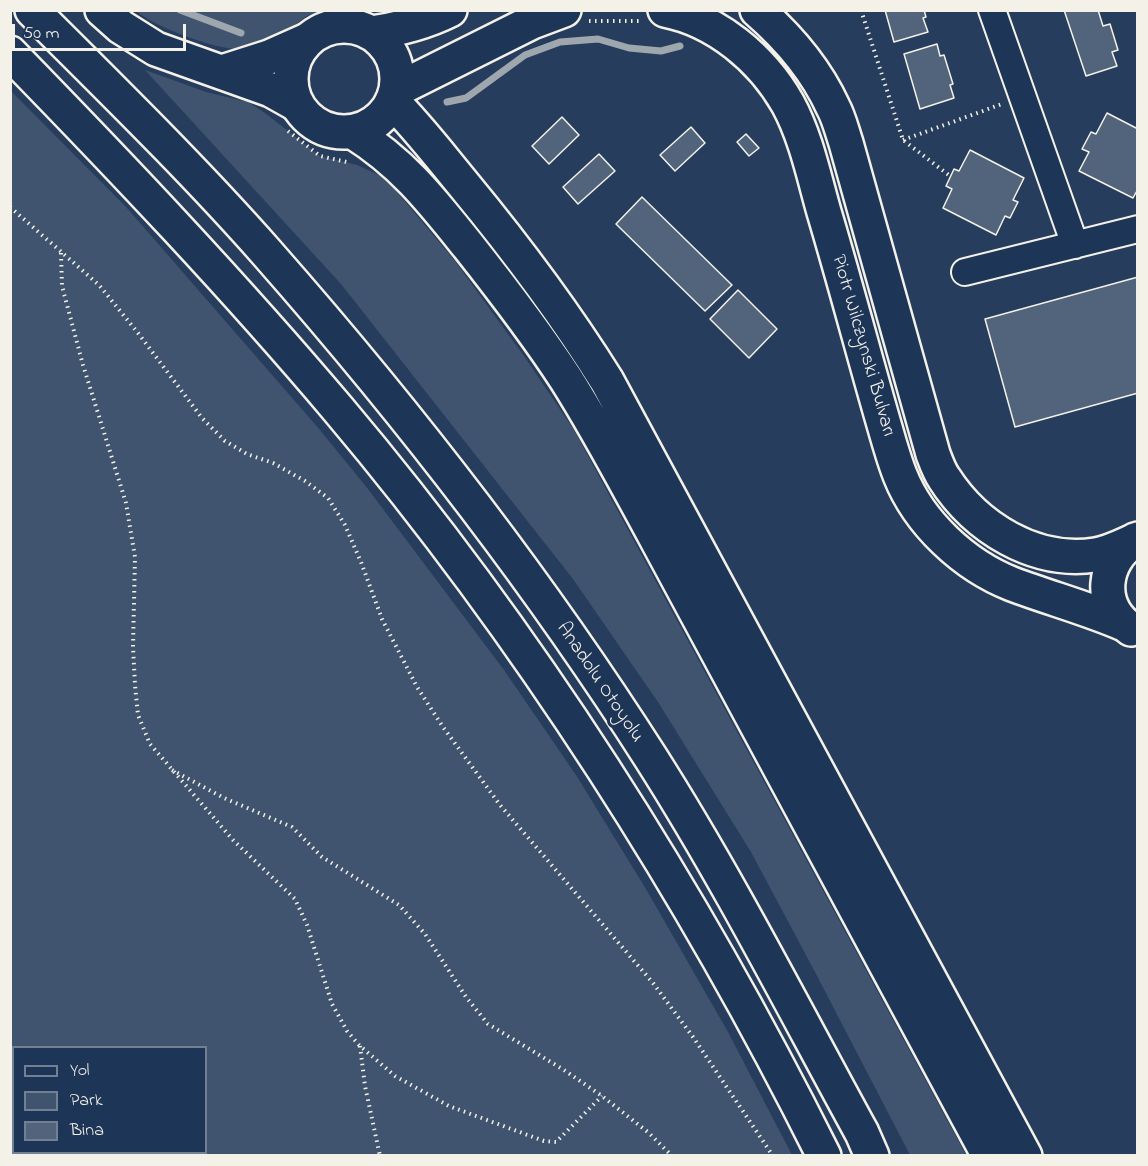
<!DOCTYPE html>
<html>
<head>
<meta charset="utf-8">
<style>
  body { margin:0 }
  #map { position:relative; width:1148px; height:1166px; overflow:hidden; background:#263d5d; font-family:"Indie Flower",sans-serif }
  canvas { display:block }
  .frame { position:absolute; inset:0; border:12px solid #f4f1e8; pointer-events:none }
  .legend { position:absolute; left:12px; top:1046px; width:195px; height:108px; box-sizing:border-box; background:#1d3557; border:2px solid #738091; margin:0; padding:8px 10px; list-style:none; font-size:18px; color:#f4f1e8 }
  .legend li { display:flex; align-items:center; gap:12px; height:30px }
  .legend b { width:30px; border:2px solid #738091 }
  .scale { position:absolute; left:12px; top:24px; width:174px; height:27px; box-sizing:border-box; border:3px solid #f4f1e8; border-top:0; padding-left:8px; font-size:18px; line-height:21px; white-space:nowrap; color:#f4f1e8; -webkit-text-stroke:4px #1d3557; paint-order:stroke }
</style>
</head>
<body>
<div id="map">
<canvas width="1148" height="1166"></canvas>
<div class="frame"></div>
<ul class="legend">
<li><b style="height:8px;background:#1d3557"></b>Yol</li>
<li><b style="height:16px;background:#40546f"></b>Park</li>
<li><b style="height:16px;background:#52647b"></b>Bina</li>
</ul>
<div class="scale">50 m</div>
</div>
<script>
const ctx = document.querySelector('canvas').getContext('2d');
ctx.lineJoin = 'round';
function fill(path, color) { ctx.fillStyle = color; ctx.fill(path, 'evenodd'); }
function strokePath(path, color, width, dash) { ctx.strokeStyle = color; ctx.lineWidth = width; ctx.lineCap = dash ? 'butt' : 'round'; ctx.setLineDash(dash || []); ctx.stroke(path); }
function drawText(font, color, halo, rows, align = 'center') {
  ctx.font = font + ' "Indie Flower",sans-serif'; ctx.lineWidth = 6; ctx.setLineDash([]); ctx.textBaseline = 'middle'; ctx.strokeStyle = halo; ctx.fillStyle = color; for (const [text, x, y, turn = 0] of rows) {
    ctx.save(); ctx.translate(x, y); ctx.rotate((+turn || 0) * Math.PI / 180); ctx.textAlign = isNaN(turn) ? turn : align; if (halo) ctx.strokeText(text, 0, 0); ctx.fillText(text, 0, 0); ctx.restore();
  }
}
fill(new Path2D(`
  M136 11H374C362 11 317 11 309 15 299 19 293 31 284 36 271 43 253 48 239 49 216 50 153 26 136 11Z
  M145 70 206 92 248 102 265 113 320 156 357 165 379 175 392 186 455 261 526 359 574 430 966 1155H910L815 972 751 852 658 702 573 579 341 284Z
  M11 91 127 208 320 430 368 489 504 670 576 775 646 889 728 1032 792 1155H11ZM14 1048H206V1152H14Z`), '#40546f');
strokePath(new Path2D(`
  M180 10 241 33
  M447 102 466 98 525 55 560 42 598 39 629 48 661 51 680 46`), '#9fa7ae', 7);
const building = new Path2D(`
  M885 10H924L926 17 923 18 928 32 894 42Z
  M1064 10H1098L1103 26 1110 24 1118 50 1112 52 1117 66 1086 76Z
  M937 44 940 56 944 55 953 84 950 85 954 98 920 109 904 54Z
  M1107 113 1138 129V189L1133 198 1079 171 1089 152 1082 149 1091 132 1096 134Z
  M562 117 579 135 549 164 532 146Z
  M691 127 705 143 675 171 660 155Z
  M746 134 759 148 749 156 737 142Z
  M970 150 1024 178 1013 200 1018 202 1010 218 1005 216 996 235 943 208 952 189 946 186 954 169 959 171Z
  M599 154 615 171 578 204 563 187Z
  M642 197 732 285 705 311 616 224Z
  M1138 277V393L1015 427 985 319Z
  M738 290 777 329 749 358 710 319Z`);
fill(building, '#52647b');
strokePath(building, '#f4f1e8', 1.5);
const street = new Path2D(`
  M992 10 1075 245
  M965 272 1138 229`);
const secondary = new Path2D(`
  M102 10 121 27 156 49 271 90 296 104
  M222 72 269 57 305 41`);
const primary = new Path2D(`
  M665 10C716 20 762 58 788 104 806 137 814 177 824 212 847 289 867 367 890 445 893 455 896 465 900 475 919 523 964 565 1012 584 1049 598 1087 608 1124 624
  M757 10C788 37 816 70 833 107 839 118 842 131 846 143L933 454C936 462 939 471 944 478 976 528 1035 564 1095 555 1110 553 1124 545 1138 539
  M291 79a53 53 0 1 1 106 0a53 53 0 1 1-106 0Z
  M371 33C400 29 424 23 450 10
  M396 90 532 22 564 10
  M392 101C418 127 440 156 464 185 516 248 564 312 607 381L1025 1156
  M353 132C404 164 432 201 469 247 503 290 536 333 566 379 599 431 627 485 656 538L989 1156
  M1131 629C1097 606 1102 561 1135 540`);
const highway = new Path2D(`
  M32 10C112 90 193 169 267 253 406 411 538 581 651 758 728 879 793 1007 862 1133L872 1156
  M10 53C123 169 234 286 338 409 528 634 693 893 824 1156`);
strokePath(street, '#f4f1e8', 30);
strokePath(secondary, '#f4f1e8', 38);
strokePath(primary, '#f4f1e8', 38);
strokePath(highway, '#f4f1e8', 38);
strokePath(new Path2D(`
  M861 10 903 140 950 176
  M589 21H641
  M288 131 320 156 347 162
  M903 140 1002 104
  M10 207 99 285 138 333 202 418 225 441 247 454 273 463 305 481 328 498 345 525 361 562 382 619 417 687 443 727 500 805 653 983 693 1037 773 1156
  M61 253 62 286 83 365 126 503 135 557 133 647 135 685 138 715 150 744 233 840 295 899 307 925 332 1004 347 1031 359 1045 395 1076 449 1106 544 1141 556 1142 602 1096
  M172 770 224 798 292 827 322 857 399 905 425 934 466 997 488 1024 564 1070 602 1096 649 1133 672 1156
  M360 1046 365 1086 380 1156`), '#f4f1e8', 4, [1.5, 4.5]);
strokePath(street, '#1d3557', 26);
strokePath(secondary, '#1d3557', 33);
strokePath(primary, '#1d3557', 33);
strokePath(highway, '#1d3557', 33);
drawText('20px', '#f4f1e8', '#1d3557', [
  ["Piotr Wilczynski Bulvarı",862,346,74],
  ["Anadolu Otoyolu",599,683,56]
]);
</script>
</body>
</html>
